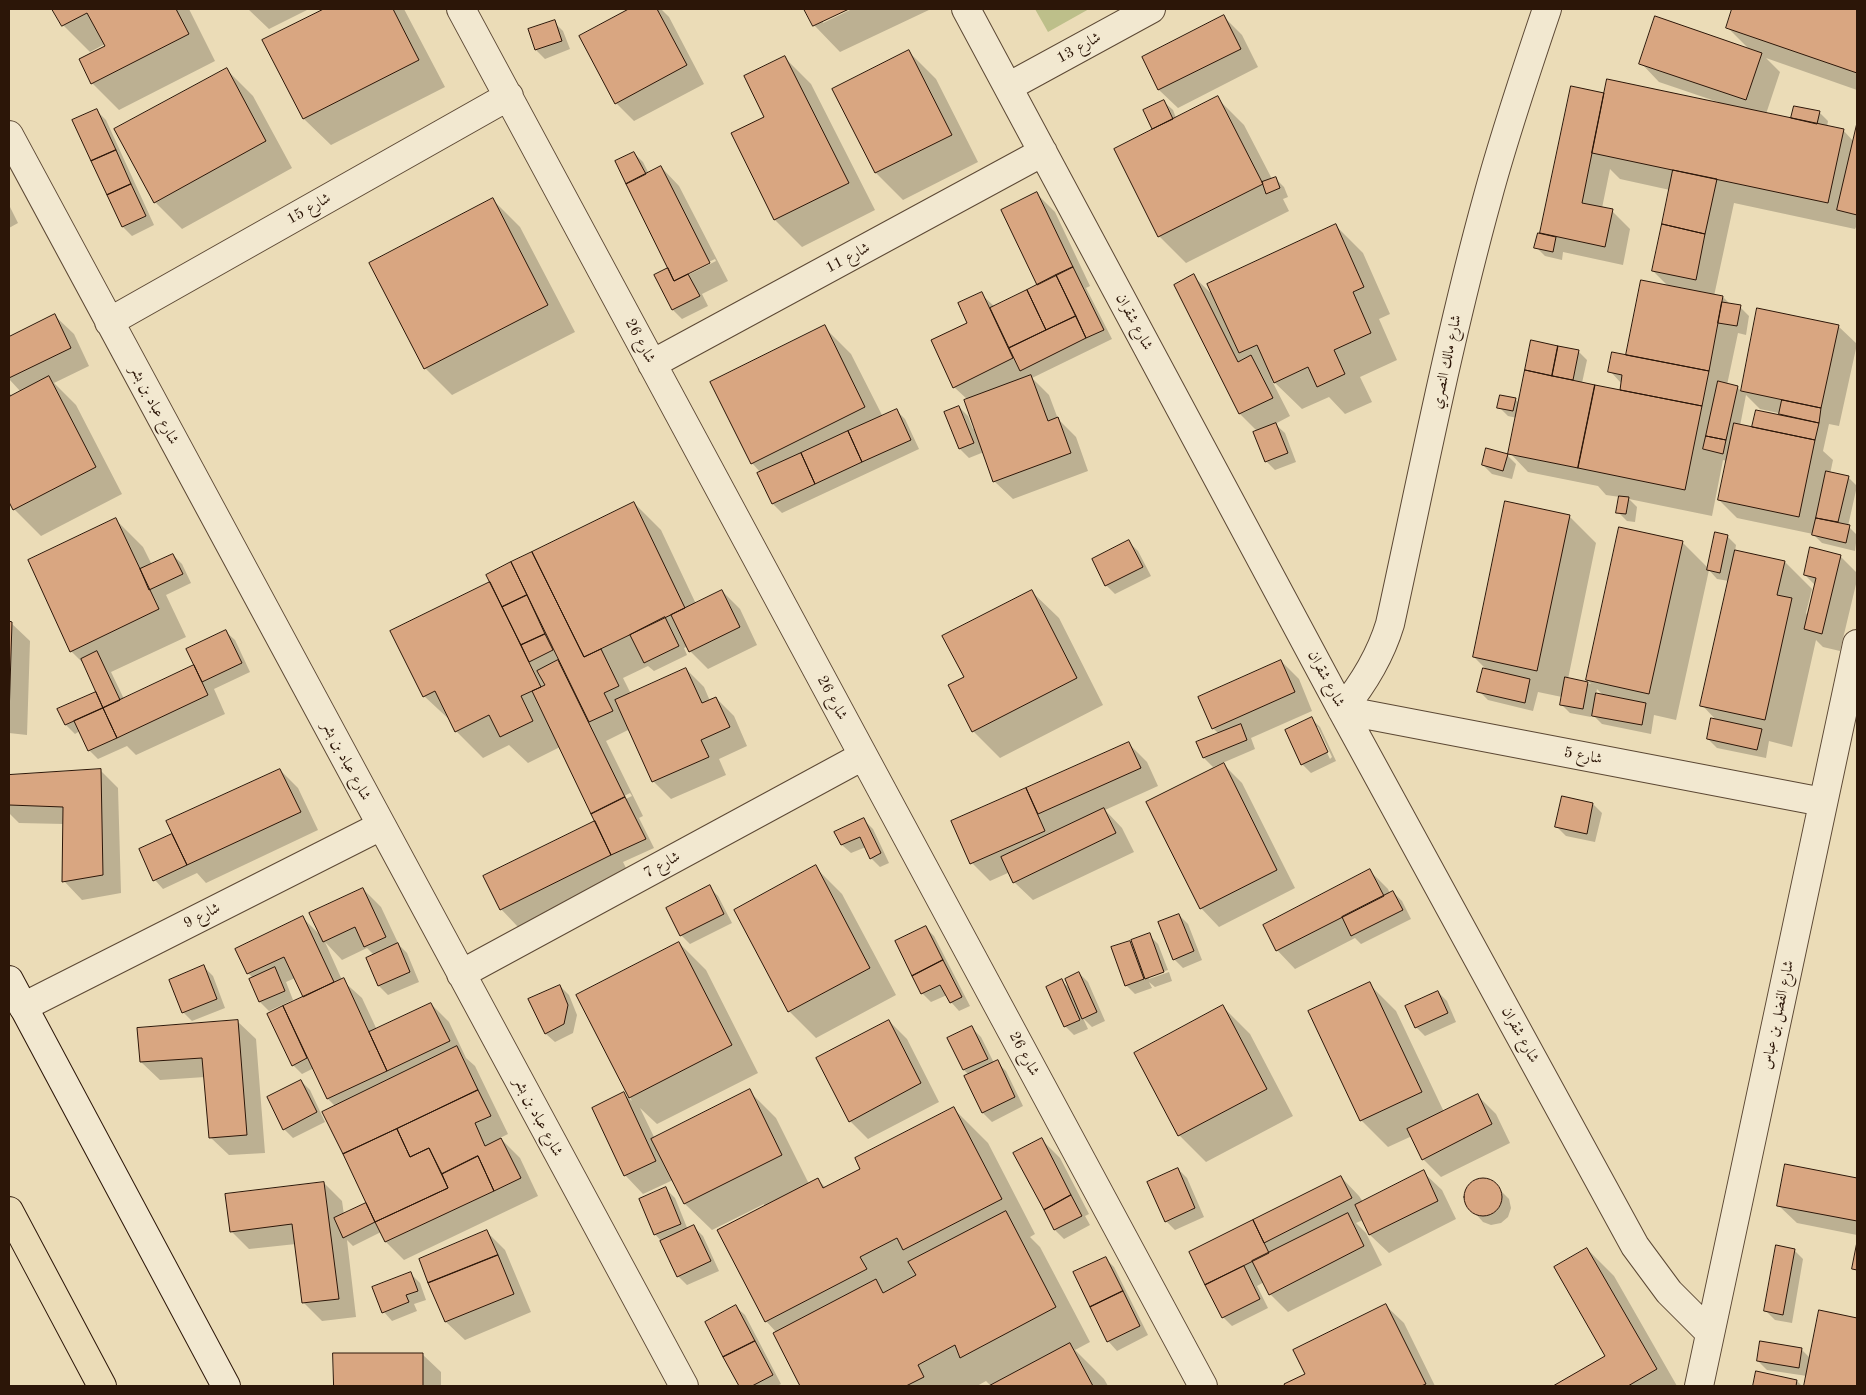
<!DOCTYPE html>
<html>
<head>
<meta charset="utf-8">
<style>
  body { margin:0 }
  #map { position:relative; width:1866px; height:1395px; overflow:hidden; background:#ebdcb7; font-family:"Old Standard TT",serif }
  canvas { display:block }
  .frame { position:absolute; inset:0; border:10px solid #2c1608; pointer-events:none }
</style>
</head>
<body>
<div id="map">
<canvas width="1866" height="1395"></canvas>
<div class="frame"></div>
</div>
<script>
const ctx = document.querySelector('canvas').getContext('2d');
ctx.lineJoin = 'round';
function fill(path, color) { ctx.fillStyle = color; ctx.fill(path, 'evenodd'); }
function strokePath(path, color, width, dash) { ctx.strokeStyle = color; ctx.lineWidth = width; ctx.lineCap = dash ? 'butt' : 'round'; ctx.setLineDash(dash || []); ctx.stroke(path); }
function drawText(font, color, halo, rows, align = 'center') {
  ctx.font = font + ' "Old Standard TT",Amiri,serif'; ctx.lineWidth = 4; ctx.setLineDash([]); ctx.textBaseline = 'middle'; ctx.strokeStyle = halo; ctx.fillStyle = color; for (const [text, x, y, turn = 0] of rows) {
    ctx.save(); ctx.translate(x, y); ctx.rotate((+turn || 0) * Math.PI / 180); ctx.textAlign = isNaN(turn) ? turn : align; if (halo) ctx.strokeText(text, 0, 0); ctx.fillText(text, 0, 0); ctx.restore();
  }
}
fill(new Path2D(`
  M1035 9H1089L1048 32Z`), '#bdbf8a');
fill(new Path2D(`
  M54 9H189L215 61 119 110 92 83 81 60 107 47 105 44 90 52 63 25Z
  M248 9H309L269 29Z
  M327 9H404L445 87 331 145 304 119 264 41Z
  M632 9H661L669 17 704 84 634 121 616 103 581 36Z
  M806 9H846L823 20V23L852 9H931L840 52 814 25Z
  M1734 9H1857V90L1766 58 1780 72 1766 114 1795 120 1819 112 1828 121 1827 127 1843 130 1854 142 1857 128V228L1856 227 1855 229 1734 203 1714 296 1723 297 1730 304 1740 307 1749 316 1746 335 1738 333 1727 385 1737 387 1742 392 1758 309 1838 326 1857 344 1839 426 1829 424 1823 451 1833 460 1830 474 1848 477 1857 486 1848 526 1857 535 1855 551 1822 543 1813 534 1737 518 1719 500 1727 461 1723 460 1712 516 1629 499 1637 507 1635 522 1627 521 1618 512 1620 497 1606 495 1598 486 1528 472 1510 453 1517 418 1508 416 1499 407 1515 399 1519 403 1578 351 1587 360 1582 383 1621 391 1622 384 1610 371 1627 356 1669 287 1653 271 1670 190 1620 179 1610 169 1602 208 1612 211 1630 229 1623 265 1563 252 1562 260 1545 256 1536 247 1541 235 1572 87 1605 96 1717 103 1718 102 1659 82 1641 63 1750 50 1727 27ZM1746 395 1760 409 1783 414 1782 416 1753 429 1740 426Z
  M1224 17 1242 35 1258 67 1178 108 1159 90 1143 57Z
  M554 22 563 31 570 49 545 59 536 50 529 30Z
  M909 52 936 79 978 162 903 200 876 173 834 89Z
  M784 57 811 84 875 210 802 247 775 220 732 134 766 117Z
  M226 69 253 96 292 168 182 229 155 202Z
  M1217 98 1244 125 1272 179 1275 178 1284 187 1288 197 1283 199 1289 211 1186 263 1159 236 1153 128 1164 102 1173 110 1176 118Z
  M97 111 106 120 154 225 132 236 123 227 74 121Z
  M634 153 643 162 649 174 661 167 679 186 728 281 702 294 708 306 682 319 673 310 656 276 669 269ZM715 259 716 261 680 279V276Z
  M1037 194 1055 212 1090 286 1086 288 1112 339 1032 378 1049 395 1058 419 1076 437 1088 471 1013 499 994 481 984 452 969 458 960 449 945 413 959 407 968 416 973 429 975 428 968 400 954 387 969 323 981 294 995 307 1039 285Z
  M493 200 520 227 575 332 452 395 425 368Z
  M9 205 18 223 9 228Z
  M1336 226 1363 253 1390 314 1379 319 1397 360 1360 377 1372 402 1345 414 1329 397 1302 409 1271 379 1290 416 1275 424 1285 433 1296 462 1275 470 1266 461 1258 432 1240 414 1175 285 1193 276 1213 295Z
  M55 316 74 334 89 366 54 383 76 405 122 494 41 536 14 509 9 499V392L12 397 21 392 9 379V338Z
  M824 327 851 354 883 417 896 410 905 419 919 449 782 513 773 504 759 474 761 473 752 463Z
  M1507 455 1516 464 1512 479 1492 474 1483 465Z
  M634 503 661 530 696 604 722 591 740 609 757 645 708 669 690 651 688 646 684 648 687 655 654 671 648 666 623 678 631 694 686 669 704 687 710 701 716 698 734 716 747 746 719 759 726 775 671 799 653 781 630 729 606 741 643 816 639 818 654 848 623 862 629 874 519 928 501 909 597 822 560 747 528 763 509 745 483 758 456 731 452 722 424 696 491 583 487 575ZM630 793 632 796 598 812V810Z
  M1569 516 1596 543 1568 679 1591 684 1587 680 1682 542 1709 569 1727 536 1736 545 1735 551 1785 562 1812 589 1806 613 1808 616 1815 585 1805 575 1840 556 1857 573V580L1840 651 1823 647 1816 640 1792 747 1769 741 1766 758 1717 748 1708 739 1717 721 1702 705 1729 581 1717 579 1709 570 1676 720 1654 715 1651 734 1602 724 1592 714 1591 717 1570 713 1561 704 1562 697 1538 692 1533 711 1488 700 1479 691 1487 670 1474 657ZM1597 689 1604 696 1596 695Z
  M116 520 143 547 152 565 173 555 182 564 191 583 166 595 186 637 111 672 124 699 195 666 226 632 235 640 250 672 214 689 225 714 136 755 127 746 98 759 89 750 80 731 75 734 66 725 97 693 84 664 71 651Z
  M1129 542 1138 551 1151 576 1115 594 1106 585Z
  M1032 592 1059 618 1103 705 1000 758 973 731 965 678Z
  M9 622 11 623 30 641 27 735 9 733Z
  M1281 661 1299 679 1312 711 1251 738 1255 749 1213 767 1204 758 1219 734 1213 728Z
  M1311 718 1320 727 1336 761 1311 773 1302 764ZM1315 727H1318L1332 757 1330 759Z
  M1129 744 1147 762 1158 786 1105 810 1122 828 1134 852 1033 900 1014 882 1010 872 990 881 972 863 953 822Z
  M1224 765 1242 783 1295 888 1219 927 1201 908Z
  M100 770 118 788 121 893 82 900 64 881V824L19 823 9 813V776Z
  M280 770 298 788 318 830 206 883 197 873 163 889 155 880 141 850 174 835Z
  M1593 804 1602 813 1595 842 1566 836 1557 827Z
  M864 820 873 829 889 863 880 867 871 858 866 847 851 853 842 845Z
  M815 867 842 894 896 995 816 1038 789 1011Z
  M1370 871 1388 889 1390 894 1393 892 1402 901 1411 919 1361 944 1355 938 1295 969 1277 950Z
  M709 887 718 896 732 923 690 944 681 935 667 908Z
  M363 889 381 907 399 945 407 953 419 982 388 995 379 986 374 955 367 948 342 960 325 942 342 980 362 998 377 1030 431 1004 449 1022 466 1058 475 1066 508 1134 500 1138 520 1158 538 1196 404 1260 386 1242 381 1232 353 1246 347 1240 356 1317 322 1321 303 1302 296 1244 249 1249 231 1231 324 1183 342 1201 344 1215 368 1204 324 1113 336 1107 328 1099 314 1068 302 1074 293 1065 269 1015 304 998 295 978 286 982 293 1000 269 1011 260 1002 253 978 248 973 303 918 321 936Z
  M1179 915 1188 924 1202 960 1183 968 1174 959Z
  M925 927 934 936 970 1006 959 1011 951 1002 947 995 931 1002 922 993 897 942Z
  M1149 935 1158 944 1168 970 1149 976V979L1169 972 1172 981 1155 987 1149 982 1152 988 1135 994 1126 985 1129 942 1136 949Z
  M679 943 706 970 758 1073 657 1124 640 1108 655 1139 749 1091 776 1118 809 1184 817 1179 826 1188 862 1169 953 1108 988 1143 1035 1234 1030 1237 1040 1247 1090 1342 1075 1350 1104 1379 1108 1386H991L986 1381 977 1386H801L774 1334 777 1333 766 1321 764 1204 712 1230 685 1204 673 1180 643 1194 625 1175 624 1094 632 1101 578 995Z
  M204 967 213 976 225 1008 192 1021 183 1012Z
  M1079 973 1088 982 1105 1021 1092 1027 1083 1018 1088 1029 1074 1035 1065 1026 1062 981 1071 990Z
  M1369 984 1396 1011 1444 1112 1477 1095 1496 1114 1510 1143 1441 1177 1423 1159 1412 1136 1388 1147 1361 1120Z
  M560 986 569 995 577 1015 573 1033 555 1042 546 1034Z
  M1438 992 1447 1001 1456 1022 1425 1036 1416 1027Z
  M1223 1007 1250 1034 1293 1116 1206 1162 1179 1135Z
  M237 1021 256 1039 265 1153 229 1155 210 1137 205 1077 160 1080 141 1062Z
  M889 1021 907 1039 939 1102 868 1139 850 1121Z
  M972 1028 981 1037 994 1063 997 1062 1006 1071 1023 1106 992 1122 983 1113 966 1077 969 1075 964 1070Z
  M301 1081 310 1090 325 1122 293 1138 284 1129Z
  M1041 1139 1060 1158 1089 1214 1085 1216 1090 1225 1064 1239 1055 1230 1045 1210Z
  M1786 1165 1857 1179V1235L1797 1223 1778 1205Z
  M1178 1169 1187 1178 1204 1217 1175 1230 1166 1221Z
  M1423 1172 1442 1190 1456 1219 1389 1253 1370 1235 1363 1220 1356 1223 1366 1233 1382 1265 1288 1312 1270 1294 1264 1282 1257 1286 1268 1308 1232 1326 1223 1317 1191 1253 1341 1177 1359 1196 1363 1202Z
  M1484 1179 1493 1183 1509 1199 1511 1208 1508 1217 1501 1223 1491 1225 1483 1222 1467 1204 1466 1195 1469 1187 1476 1181Z
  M666 1189 675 1198 688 1230 694 1227 703 1236 719 1271 687 1285 678 1276 661 1241 655 1234Z
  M487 1232 505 1250 531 1312 465 1340 446 1322 420 1260Z
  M1587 1249 1614 1276 1677 1386H1556L1607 1357Z
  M1794 1250 1803 1259 1792 1323 1775 1320 1766 1311Z
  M1105 1258 1114 1267 1148 1335 1117 1351 1109 1342 1075 1273Z
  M411 1274 420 1283 426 1300 414 1304 417 1311 392 1321 384 1312Z
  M1385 1305 1404 1323 1435 1386H1286V1385L1307 1375Z
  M736 1307 745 1315 781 1384 777 1386H740L706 1322Z
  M1820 1312 1857 1319V1386H1806L1807 1376 1767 1370 1758 1361 1801 1349 1811 1359Z
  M335 1354H422L441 1372V1386H335Z
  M1757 1373 1797 1381 1802 1386H1754Z`), '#0003');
const building = new Path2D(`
  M52 9H176L189 34 91 84 79 59 105 46 87 13 62 26Z
  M324 9H393L419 60 303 119 262 40Z
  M629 9H657L687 65 615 104 579 36Z
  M804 9H849L813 26Z
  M1732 9H1857V73L1726 28Z
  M1224 15 1241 49 1158 90 1142 57Z
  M1655 16 1762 53 1746 100 1639 64Z
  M555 20 562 41 535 50 528 29Z
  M909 50 952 135 875 173 832 89Z
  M785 56 849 183 774 220 731 133 764 117 744 76Z
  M227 68 266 141 154 203 114 129Z
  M1607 79 1844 129 1828 203 1592 153Z
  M1571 86 1604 93 1582 203 1613 209 1605 247 1540 233Z
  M1218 96 1263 184 1158 237 1114 149Z
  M1164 100 1173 119 1152 129 1143 110Z
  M1794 106 1820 111 1817 124 1791 118Z
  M97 109 116 150 91 161 72 120Z
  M1857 123V215L1837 210Z
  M116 150 131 184 107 195 91 161Z
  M634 152 646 174 626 184 615 161Z
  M661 166 710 263 674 281 626 184Z
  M1673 170 1717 179 1705 234 1662 224Z
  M1276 177 1280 188 1266 194 1262 182Z
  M131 184 146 216 122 227 107 195Z
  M1037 192 1073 267 1037 285 1001 210Z
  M493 198 548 305 424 369 369 263Z
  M1336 224 1364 287 1353 292 1371 333 1334 350 1345 374 1317 387 1308 367 1274 383 1257 345 1239 353 1207 284Z
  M1662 224 1705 234 1696 280 1652 271Z
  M1538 233 1556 237 1553 252 1534 248Z
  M1073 267 1104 330 1086 338 1056 275Z
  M668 268 674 281 688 274 700 296 672 310 654 275Z
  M1194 274 1238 362 1251 355 1273 398 1239 414 1174 285Z
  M1056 275 1076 316 1046 330 1027 290Z
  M1641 280 1723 296 1709 371 1626 355Z
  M1027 290 1046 330 1009 348 990 308Z
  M982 292 1013 358 953 388 931 340 967 323 958 303Z
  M1722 302 1741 305 1737 326 1718 323Z
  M1757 308 1839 325 1821 408 1741 391Z
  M55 314 71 348 9 378V337Z
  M1076 316 1086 338 1020 371 1009 348Z
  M825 325 865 407 751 464 710 382Z
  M1531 340 1558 346 1552 376 1525 370Z
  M1558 346 1579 350 1573 380 1552 376Z
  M1612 352 1709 371 1702 406 1620 390 1622 375 1608 372Z
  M1525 370 1595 385 1578 468 1508 454Z
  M1031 375 1048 421 1058 417 1071 453 993 482 964 400Z
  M49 376 96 467 13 510 9 502V397Z
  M1718 381 1738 386 1726 440 1706 436Z
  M1595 385 1702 406 1685 490 1578 468Z
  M1500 395 1516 398 1513 411 1497 408Z
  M1782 400 1821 408 1819 423 1779 414Z
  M959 406 974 443 959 449 944 412Z
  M897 409 911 440 862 462 848 431Z
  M1756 410 1819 423 1815 440 1752 427Z
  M1276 423 1288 453 1265 462 1253 432Z
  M1734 423 1815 440 1799 517 1718 500Z
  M848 431 862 462 815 484 801 453Z
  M1706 436 1726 440 1723 454 1703 449Z
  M1486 448 1508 454 1503 471 1482 465Z
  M801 453 815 484 772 504 757 473Z
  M1826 471 1849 476 1838 522 1816 518Z
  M1619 496 1629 497 1626 514 1616 513Z
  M1505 501 1570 515 1537 671 1473 657Z
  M634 502 685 608 584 657 532 552Z
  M116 518 159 609 70 652 28 560Z
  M1816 518 1850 525 1846 543 1812 535Z
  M1619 527 1683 541 1649 694 1586 680Z
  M1715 532 1728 535 1720 573 1707 570Z
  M1129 540 1143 567 1105 586 1092 559Z
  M1810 547 1841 555 1822 634 1804 629 1816 578 1804 575Z
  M1735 550 1785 561 1777 595 1792 598 1765 720 1700 706Z
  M532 552 584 657 601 649 619 686 604 693 613 711 589 722 511 562Z
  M173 554 183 574 149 590 140 569Z
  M511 562 527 595 502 607 486 575Z
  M490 582 541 687 521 696 533 721 500 737 489 715 455 732 435 691 423 697 390 631Z
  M722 590 740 627 689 652 671 615Z
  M1032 590 1077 678 972 732 948 685 964 677 942 636Z
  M527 595 545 634 521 645 502 607Z
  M665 617 679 646 644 663 630 635Z
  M9 621 12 622 9 717Z
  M226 630 242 663 202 682 186 649Z
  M545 634 553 650 529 662 521 645Z
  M97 651 120 700 103 708 81 659Z
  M558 660 625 797 591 814 532 691 545 685 537 671Z
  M1281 660 1295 692 1212 729 1198 697Z
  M194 665 208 695 117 738 103 708Z
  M686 668 702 703 716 697 730 727 701 740 709 757 652 782 615 700Z
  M1483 668 1530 679 1525 703 1477 692Z
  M1565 677 1588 682 1583 709 1560 705Z
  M96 692 103 708 65 725 57 709Z
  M1596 693 1646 703 1642 725 1592 716Z
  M103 708 117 738 88 751 74 721Z
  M1312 717 1328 752 1301 765 1285 730Z
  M1711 718 1762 729 1757 750 1707 739Z
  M1241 724 1247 740 1203 758 1196 742Z
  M1129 742 1141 768 1038 814 1026 788Z
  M1224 763 1277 870 1200 909 1146 802Z
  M101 769 103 875 62 882 63 807 9 805V775Z
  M280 769 301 812 187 865 166 821Z
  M1026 788 1045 831 970 864 951 821Z
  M1562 796 1593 803 1587 834 1555 827Z
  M625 797 646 839 611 855 591 814Z
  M1104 808 1116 833 1013 883 1001 857Z
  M864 818 881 853 870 859 860 837 841 845 834 832Z
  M595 821 611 855 500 910 483 876Z
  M172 834 187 865 153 881 139 849Z
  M816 865 870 968 788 1012 734 910Z
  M1370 869 1384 896 1276 951 1263 925Z
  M710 885 724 914 680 936 666 908Z
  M363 888 386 937 364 947 355 927 323 942 309 913Z
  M1393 891 1403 910 1351 936 1342 917Z
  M1179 914 1194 951 1173 960 1158 922Z
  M303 916 334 982 303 997 284 957 247 974 235 949Z
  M926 926 943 960 912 976 895 941Z
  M1150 933 1164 972 1145 979 1131 940Z
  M1130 941 1144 979 1125 986 1111 947Z
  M679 942 732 1045 629 1098 576 995Z
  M398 943 410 972 378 986 366 958Z
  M943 960 962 997 950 1003 940 985 921 994 912 976Z
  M204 965 217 999 182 1013 169 980Z
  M275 967 285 991 259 1002 249 979Z
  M1079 972 1097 1012 1082 1019 1065 979Z
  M344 978 387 1071 327 1099 283 1006Z
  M1062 979 1080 1020 1064 1027 1046 987Z
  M1370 982 1422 1092 1360 1121 1308 1011Z
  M560 985 568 1005 564 1024 545 1034 528 999Z
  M1438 991 1448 1013 1415 1028 1405 1006Z
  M431 1003 450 1041 387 1071 369 1032Z
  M1223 1005 1267 1089 1178 1136 1134 1053Z
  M283 1006 307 1058 292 1066 267 1014Z
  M238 1020 247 1135 209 1138 202 1058 140 1062 137 1028Z
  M889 1020 921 1083 849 1122 816 1058Z
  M972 1026 988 1059 963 1070 947 1038Z
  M457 1046 478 1090 343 1154 322 1112Z
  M998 1060 1015 1097 982 1113 964 1076Z
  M301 1080 317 1112 283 1130 267 1097Z
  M750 1089 782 1155 684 1204 651 1139Z
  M478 1090 491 1116 475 1123 485 1146 501 1138 521 1178 494 1191 478 1156 442 1174 429 1148 410 1157 397 1129Z
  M624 1092 656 1161 624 1176 592 1108Z
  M1478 1094 1492 1124 1422 1160 1407 1129Z
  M954 1107 1002 1199 903 1250 897 1238 860 1257 867 1269 765 1322 717 1230 818 1178 823 1188 860 1169 855 1158Z
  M397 1129 410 1157 429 1148 448 1188 375 1222 343 1154Z
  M1042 1138 1071 1195 1044 1210 1013 1153Z
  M478 1156 494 1191 385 1242 375 1222 448 1188 442 1174Z
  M1785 1164 1857 1178V1221L1777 1206Z
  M1178 1168 1195 1208 1165 1222 1147 1182Z
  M1424 1170 1438 1201 1369 1235 1355 1205Z
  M1341 1176 1352 1198 1264 1243 1253 1220Z
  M1464 1197a19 19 0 1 1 38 0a19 19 0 1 1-38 0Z
  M324 1182 339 1299 302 1303 292 1224 230 1232 225 1194Z
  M666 1187 681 1224 654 1235 639 1199Z
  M1071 1195 1082 1216 1054 1230 1044 1210Z
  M366 1203 375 1222 343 1238 334 1218Z
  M1006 1211 1056 1307 960 1358 955 1345 918 1365 924 1377 906 1386H800L773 1333 876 1279 883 1293 916 1275 908 1262Z
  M1348 1213 1364 1246 1269 1295 1252 1261Z
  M1253 1220 1269 1253 1205 1285 1189 1252Z
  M694 1225 711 1261 677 1277 660 1241Z
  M487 1230 498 1255 428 1283 419 1259Z
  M1857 1242V1270L1852 1269Z
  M1776 1245 1795 1249 1783 1315 1764 1311Z
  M1587 1248 1657 1369 1628 1386H1553L1605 1356 1554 1267Z
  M498 1255 514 1294 445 1322 428 1283Z
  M1106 1257 1123 1291 1090 1307 1073 1272Z
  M1244 1266 1260 1299 1222 1318 1205 1285Z
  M411 1272 418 1291 406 1295 409 1302 382 1313 372 1287Z
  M1123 1291 1140 1326 1107 1342 1090 1307Z
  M1386 1304 1426 1384 1421 1386H1285L1284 1384 1305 1374 1293 1350Z
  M736 1305 755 1341 723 1357 705 1322Z
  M1819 1310 1857 1318V1386H1804Z
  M755 1341 773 1375 752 1386H739L723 1357Z
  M1760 1341 1802 1348 1799 1368 1757 1361Z
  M1070 1343 1093 1386H989Z
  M333 1353H423V1386H334Z
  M1756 1371 1797 1380 1796 1386H1753Z`);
fill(building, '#d9a681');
strokePath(building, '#2c1608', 1);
const street = new Path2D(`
  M461 9 1203 1386
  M966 9 1342 710 1635 1246 1669 1292 1710 1333
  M1547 9C1526 71 1505 133 1488 196 1449 337 1421 482 1390 624 1380 657 1364 683 1342 710L1823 802
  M1008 87 1151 9
  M9 135 684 1386
  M109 322 509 96
  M652 364 1043 152
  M461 974 863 756
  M23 1007 381 826
  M1699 1386 1857 644`);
const secondary = new Path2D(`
  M9 980 226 1386`);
const highway = new Path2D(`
  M9 1211 102 1386`);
strokePath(street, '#5c4834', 30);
strokePath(secondary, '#2c1608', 30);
strokePath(highway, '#2c1608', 30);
strokePath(street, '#f2e8d0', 28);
strokePath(secondary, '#f2e8d0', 28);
strokePath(highway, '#ebdcb7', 28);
drawText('15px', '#2c1608', '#f2e8d0', [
  ["شارع 13",1079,48,-29],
  ["شارع 15",309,209,-30],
  ["شارع 11",848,258,-28],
  ["شارع شقران",1134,322,62],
  ["شارع 26",640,341,62],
  ["شارع مالك النصري",1447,362,-78],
  ["شارع عباد بن بشر",154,405,62],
  ["شارع شقران",1326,679,62],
  ["شارع 26",832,698,62],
  ["شارع 5",1583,756,11],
  ["شارع عباد بن بشر",346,761,62],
  ["شارع 7",662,865,-29],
  ["شارع 9",202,916,-27],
  ["شارع الفضل بن عباس",1778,1015,-78],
  ["شارع شقران",1520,1035,61],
  ["شارع 26",1024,1054,62],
  ["شارع عباد بن بشر",538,1117,62]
]);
</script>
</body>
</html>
